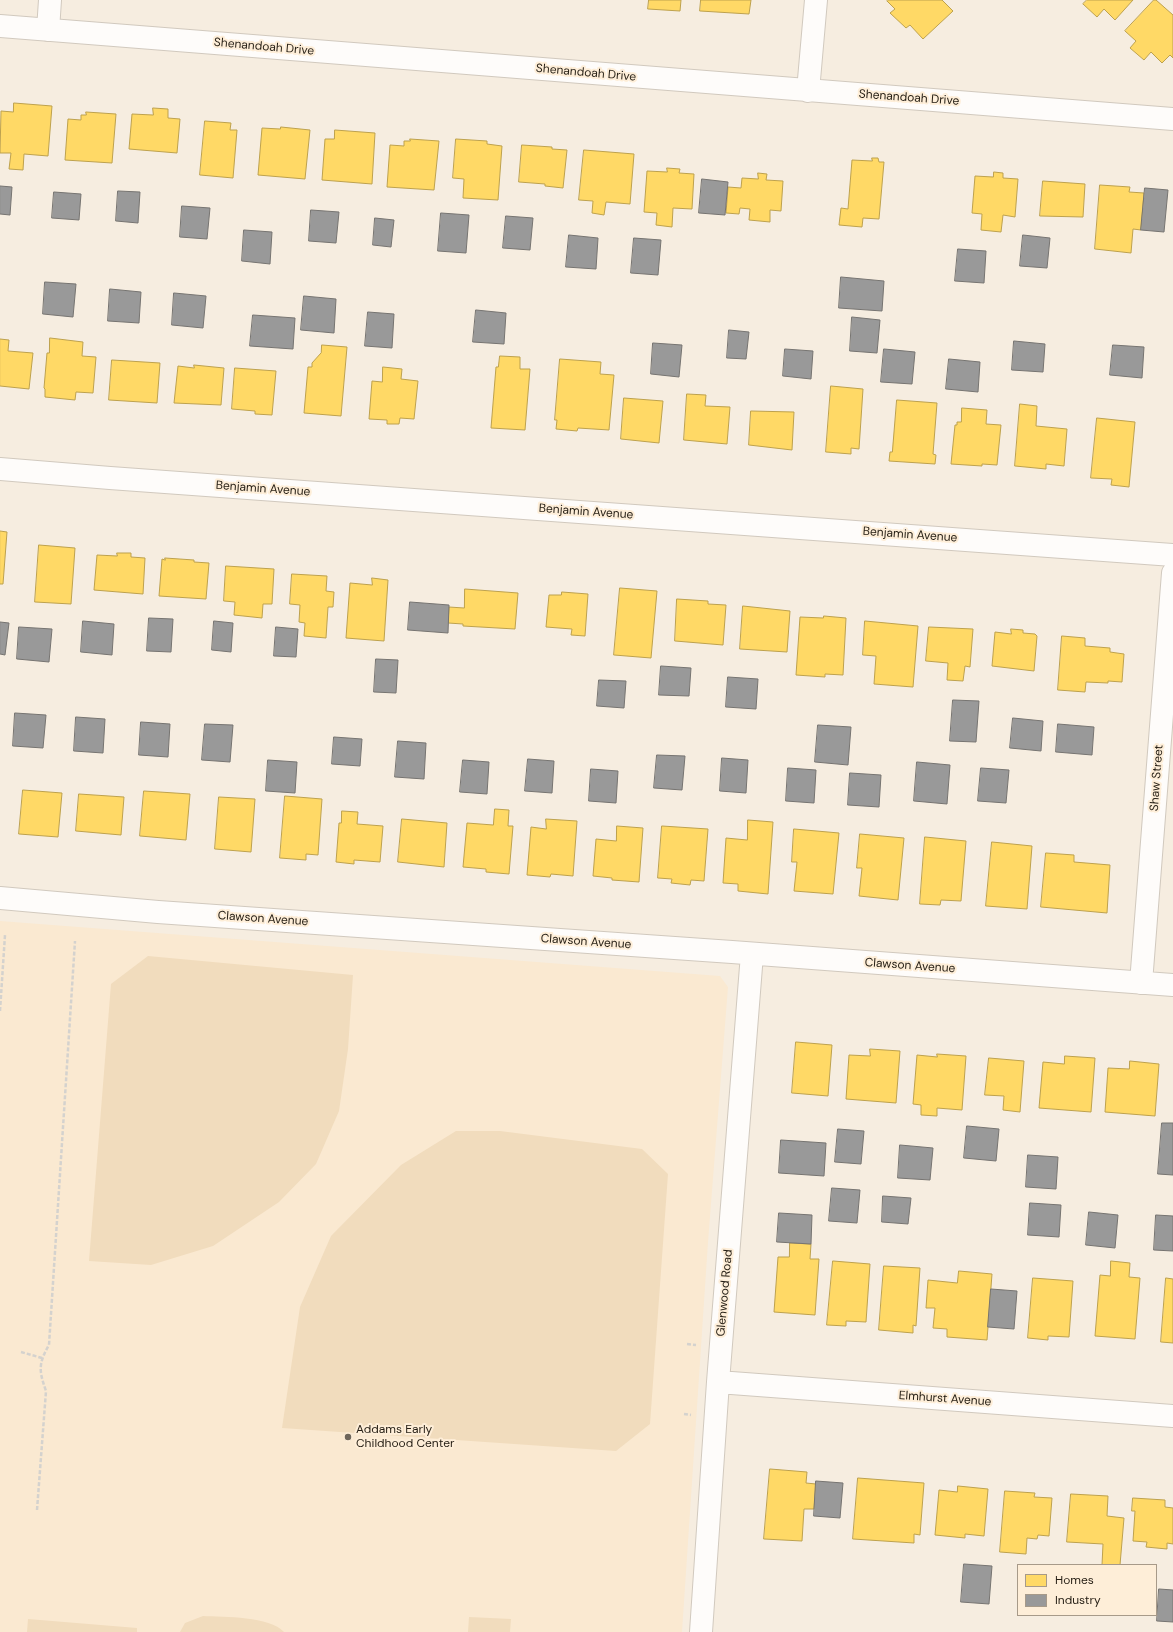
<!DOCTYPE html>
<html>
<head>
<meta charset="utf-8">
<style>
  body { margin:0 }
  #map { position:relative; width:1173px; height:1632px; overflow:hidden; background:#f6ede0; font-family:"DM Sans",sans-serif }
  canvas { display:block }
  .legend { position:absolute; left:1017px; top:1564px; width:140px; height:52px; box-sizing:border-box; background:#feeed8; border:1px solid #a79a89; margin:0; padding:5px 7px; list-style:none; font-size:12px; color:#241d13 }
  .legend li { display:flex; align-items:center; gap:8px; height:20px }
  .legend b { width:20px; border:1px solid #a79a89 }
</style>
</head>
<body>
<div id="map">
<canvas width="1173" height="1632"></canvas>
<ul class="legend">
<li><b style="height:11px;background:#ffd966"></b>Homes</li>
<li><b style="height:11px;background:#999"></b>Industry</li>
</ul>
</div>
<script>
const ctx = document.querySelector('canvas').getContext('2d');
ctx.lineJoin = 'round';
function fill(path, color) { ctx.fillStyle = color; ctx.fill(path, 'evenodd'); }
function strokePath(path, color, width, dash) { ctx.strokeStyle = color; ctx.lineWidth = width; ctx.lineCap = dash ? 'butt' : 'round'; ctx.setLineDash(dash || []); ctx.stroke(path); }
function drawText(font, color, halo, rows, align = 'center') {
  ctx.font = font + ' "DM Sans",sans-serif'; ctx.lineWidth = 4; ctx.setLineDash([]); ctx.textBaseline = 'middle'; ctx.strokeStyle = halo; ctx.fillStyle = color; for (const [text, x, y, turn = 0] of rows) {
    ctx.save(); ctx.translate(x, y); ctx.rotate((+turn || 0) * Math.PI / 180); ctx.textAlign = isNaN(turn) ? turn : align; if (halo) ctx.strokeText(text, 0, 0); ctx.fillText(text, 0, 0); ctx.restore();
  }
}
fill(new Path2D(`
  M0 921 720 976 728 987 708 1242 682 1632H0Z`), '#fae9d1');
fill(new Path2D(`
  M148 956 353 975 348 1049 339 1111 316 1164 279 1202 213 1246 151 1265 89 1261 111 984Z
  M456 1131H500L642 1149 668 1174 650 1424 616 1451 282 1428 300 1307 331 1236 401 1165Z
  M203 1616C224 1617 270 1616 284 1632H180L185 1623Z
  M469 1617 511 1619 510 1632H468Z
  M28 1619 137 1628V1632H27Z`), '#f1dcbd');
const homes = new Path2D(`
  M649 0H681L680 11 648 9Z
  M701 0H751L749 14 700 11Z
  M888 0H942L953 11 923 39 910 25 906 28 890 13 895 9 887 1Z
  M1087 0H1133L1115 20 1104 9 1097 17 1083 4Z
  M1154 0H1156L1173 15V58L1170 55 1162 63 1151 52 1144 60 1130 48 1136 41 1125 31Z
  M14 103 52 106 48 156 24 154 23 170 9 169 11 153H0L1 111 13 112Z
  M153 108 168 109V118L180 119 177 153 129 149 132 114 153 115Z
  M86 112 116 114 112 163 65 160 68 119 81 120V115H86Z
  M205 121 231 123 230 130H237L233 178 200 175Z
  M281 127 310 130 305 179 258 175 262 128 280 129Z
  M335 130 375 133 372 184 322 180 325 139H334Z
  M410 139 439 141 434 190 387 187 390 145 404 146V141H410Z
  M456 139 487 141V144L502 146 498 200 463 198 464 179 453 178Z
  M522 145 552 147V149L567 150 563 188 545 186V184L519 182Z
  M584 150 634 154 630 204 606 202 604 215 592 213 593 201 579 200Z
  M872 158H878L879 162H884L879 219 863 218 862 227 839 225 841 208 848 209 852 160 872 161Z
  M667 168 680 169 679 173 694 174 692 209 673 208 672 227 656 225 657 213 644 212 647 171 667 172Z
  M994 172 1003 173V178L1018 179 1015 217 1003 215 1001 232 981 230 982 214 972 213 975 176 993 177Z
  M758 173 767 174 766 180 783 181 781 211 770 210V222L749 220 750 209 740 208 739 214 726 213 728 187 741 188 742 178 758 179Z
  M1043 181 1085 184 1083 217 1040 216Z
  M1100 185 1130 187 1129 192 1144 193 1141 230 1133 229 1131 253 1095 249Z
  M50 338 83 342 82 356 96 357 93 393 76 392 75 400 45 397V389L44 388 47 353H49Z
  M0 339 9 340 8 351 33 353 29 389 0 386Z
  M322 345 347 347 341 416 304 413 308 367H312V363L321 353Z
  M500 356 520 357V369H530L525 430 491 428 496 367H498Z
  M560 359 601 362 600 374 614 375 609 430 578 428 577 431 556 429 557 420H555Z
  M112 360 160 363 157 403 109 400Z
  M194 365 224 368 221 405 174 403 178 366 194 368Z
  M383 367 402 369 401 379 418 381 414 419 400 418 399 424H387V420L369 419 372 381 382 382Z
  M235 368 276 371 272 415 255 414V411L232 409Z
  M831 386 863 389 859 449 851 448V454L826 452Z
  M687 394 706 395 705 406 730 407 727 444 684 440Z
  M624 398 663 401 659 443 621 439Z
  M897 400 937 403 933 454 936 455 935 464 889 461 890 452H892Z
  M1020 404 1037 406 1036 426 1067 429 1064 466 1046 464V469L1015 466Z
  M962 408 987 410 986 424 1001 425 997 465 982 464V466L951 464 955 425H957V422H961Z
  M751 411 794 412 792 450 749 445Z
  M1097 418 1135 422 1129 487 1111 485 1112 479 1091 478Z
  M0 531 7 532 3 584H0Z
  M39 545 75 548 71 604 35 602Z
  M117 553H131V557L145 558 143 594 94 590 97 555 117 556Z
  M165 558 194 560V562L209 563 206 599 159 596 162 559 165 560Z
  M226 566 274 569 272 604H263L262 618 234 615 235 602 224 601Z
  M292 574 327 576 326 591 334 592 333 607H328L326 638 304 636 305 623 299 622 300 605 290 604Z
  M372 578 388 580 384 641 346 638 350 583 372 585Z
  M620 588 657 591 651 658 614 655Z
  M465 589 518 593 515 629 463 626V624L448 623 449 607 464 608Z
  M562 592 588 594 585 636 571 635 572 629 546 627 549 595H561Z
  M677 599 708 601V604L726 605 723 645 675 641Z
  M743 606 790 611 787 652 740 649Z
  M824 616 846 618 843 675 825 674V677L796 675 800 617 823 618Z
  M865 621 918 626 913 687 874 684 876 656 863 655Z
  M929 627 973 629 970 667 965 666 963 681 947 680 948 663 926 661Z
  M1011 629 1023 630V633L1035 634 1037 636 1034 671 992 666 995 632 1011 634Z
  M1062 636 1085 638V646L1110 648V652L1124 654 1122 682 1108 681V683L1086 682 1085 692 1058 690Z
  M23 790 62 793 58 837 19 834Z
  M144 791 190 794 186 840 140 836Z
  M79 794 124 797 121 835 76 831Z
  M285 796 322 799 318 855 306 854V860L280 858Z
  M219 797 255 799 251 852 215 849Z
  M495 809 509 810 508 826H513L509 874 486 872V869L463 867 467 823 493 825Z
  M342 811 358 812 357 824 383 826 380 862 354 860V864L336 862 339 823H341Z
  M402 819 447 823 444 867 398 862Z
  M546 819 577 821 573 876 551 874 550 877 527 875 531 827 546 829Z
  M748 820 773 822 768 894 738 891V884L723 883 726 838 747 840Z
  M617 826 643 828 639 882 612 880V878L593 876 596 839 616 841Z
  M662 826 708 829 704 881 691 880 690 885 671 883 672 879 658 878Z
  M794 829 839 833 833 894 794 891 797 862H792Z
  M860 834 904 838 898 900 859 896 862 868H857Z
  M925 837 966 841 961 901 941 900 940 905 920 904Z
  M992 842 1032 846 1027 909 986 906Z
  M1046 853 1074 855V862L1110 865 1107 913 1041 907Z
  M796 1042 832 1045 828 1096 792 1093Z
  M870 1049 900 1051 896 1103 846 1099 849 1055 870 1056Z
  M937 1054 966 1056 962 1110 937 1108V1116L921 1115V1105L913 1104 917 1055 937 1057Z
  M1065 1056 1095 1058 1091 1112 1039 1108 1043 1062 1064 1064Z
  M989 1058 1024 1061 1020 1112 1003 1110 1004 1096 985 1095Z
  M1130 1061 1159 1064 1155 1116 1105 1112 1108 1068 1129 1069Z
  M790 1243 811 1244 810 1259H819L815 1315 774 1312 778 1257H789Z
  M833 1261 870 1264 866 1322 846 1321V1326L827 1325Z
  M1111 1261 1130 1263 1129 1277 1140 1278 1135 1339 1095 1336 1100 1275 1110 1276Z
  M884 1266 920 1268 916 1326 913 1325V1333L879 1330Z
  M959 1271 992 1274 987 1340 947 1337V1329L933 1328 935 1308H926L928 1280 957 1283Z
  M1033 1278 1073 1281 1069 1337 1048 1336V1340L1028 1338Z
  M1166 1278 1173 1279V1343L1161 1342Z
  M770 1469 807 1472 806 1483 816 1484 814 1509H804L802 1541 764 1539Z
  M858 1478 924 1483 920 1535 914 1534V1543L853 1539Z
  M958 1486 988 1489 984 1536 965 1534V1538L935 1535 939 1490 957 1492Z
  M1005 1491 1035 1493 1034 1497 1052 1498 1049 1536 1038 1535 1037 1539 1027 1538 1026 1554 1000 1552Z
  M1071 1494 1108 1496 1107 1516 1124 1518 1120 1565H1102L1103 1544 1067 1542Z
  M1133 1498 1165 1500V1507L1173 1508V1544L1167 1543V1549L1146 1547 1147 1542 1133 1541 1135 1511H1132Z`);
fill(homes, '#ffd966');
strokePath(homes, '#bda14d', 1);
const industry = new Path2D(`
  M702 179 728 182 725 215 699 213Z
  M0 186 12 187 10 215 0 214Z
  M1145 188 1168 190 1164 232 1141 230Z
  M118 191 140 192 138 223 116 221Z
  M54 192 81 194 79 220 52 218Z
  M182 206 210 208 207 239 180 237Z
  M311 210 339 212 336 243 309 241Z
  M441 213 469 215 466 253 438 251Z
  M506 216 533 218 530 250 503 248Z
  M375 218 394 220 391 247 373 245Z
  M244 230 272 232 270 264 242 261Z
  M569 235 598 238 596 269 566 267Z
  M1023 235 1050 238 1047 268 1020 266Z
  M634 238 661 240 658 275 631 273Z
  M958 249 986 251 984 283 955 281Z
  M841 277 884 281 882 311 839 308Z
  M45 282 76 284 73 317 43 314Z
  M110 289 141 292 139 323 108 321Z
  M174 293 206 296 203 328 172 325Z
  M304 296 336 299 334 333 301 330Z
  M476 310 506 313 504 344 473 342Z
  M368 312 394 314 392 348 365 346Z
  M253 315 295 318 293 349 250 346Z
  M852 317 880 320 877 353 850 351Z
  M729 330 749 332 746 359 727 358Z
  M1014 341 1045 344 1043 372 1012 370Z
  M653 343 682 345 679 377 651 374Z
  M1113 345 1144 347 1142 378 1110 375Z
  M785 349 813 351 811 379 783 376Z
  M884 349 915 352 912 384 881 382Z
  M949 359 980 362 978 392 946 389Z
  M410 602 449 605 448 633 408 630Z
  M149 618 173 619 171 652 147 651Z
  M83 621 114 624 112 655 81 652Z
  M214 621 233 623 231 652 212 650Z
  M0 622 9 623 5 655 0 654Z
  M19 627 52 629 49 662 17 659Z
  M276 627 298 629 296 657 274 656Z
  M376 659 398 660 396 693 374 692Z
  M661 666 691 668 689 696 659 695Z
  M728 677 758 679 756 709 726 707Z
  M599 680 626 681 624 708 597 706Z
  M953 700 979 701 976 742 950 741Z
  M15 713 46 715 43 748 13 746Z
  M76 717 105 719 103 753 74 751Z
  M1013 718 1043 721 1041 751 1010 748Z
  M141 722 170 724 168 757 139 755Z
  M205 724 233 725 230 762 202 760Z
  M1058 724 1094 727 1092 755 1056 752Z
  M818 725 851 727 848 765 815 762Z
  M334 737 362 739 360 766 332 764Z
  M398 741 426 743 424 779 395 777Z
  M657 755 685 756 682 790 654 788Z
  M722 758 748 760 746 793 720 791Z
  M528 759 554 761 552 793 525 791Z
  M268 760 297 762 295 793 266 791Z
  M463 760 489 762 487 794 460 792Z
  M917 762 950 765 947 804 914 801Z
  M788 768 816 770 814 803 786 801Z
  M981 768 1009 770 1006 803 978 801Z
  M591 769 618 771 616 803 589 801Z
  M850 773 881 775 879 807 848 805Z
  M1162 1123H1173V1175L1158 1174Z
  M967 1126 999 1129 996 1161 964 1158Z
  M838 1129 864 1131 861 1164 835 1162Z
  M781 1140 826 1143 824 1176 779 1173Z
  M900 1145 933 1148 930 1180 898 1178Z
  M1028 1155 1058 1157 1056 1189 1026 1187Z
  M832 1188 860 1190 857 1223 829 1221Z
  M883 1196 911 1198 908 1224 882 1222Z
  M1030 1203 1061 1205 1059 1237 1028 1235Z
  M1089 1212 1118 1215 1115 1248 1086 1245Z
  M779 1213 812 1215 811 1244 777 1242Z
  M1156 1215 1173 1216V1251L1154 1250Z
  M991 1289 1017 1291 1014 1329 988 1327Z
  M816 1481 843 1483 840 1518 814 1516Z
  M964 1564 992 1566 989 1604 961 1602Z
  M1159 1589 1173 1590V1622L1157 1621Z`);
fill(industry, '#999');
strokePath(industry, '#767471', 1);
const minor = new Path2D(`
  M0 26 1173 119
  M48 30 50 0
  M808 91 816 0
  M0 469 110 478 1173 555
  M0 898 158 912 732 952 1173 985
  M1141 983 1173 573
  M718 1382 1173 1416
  M701 1632 718 1382 752 954`);
strokePath(minor, '#d1c9be', 24);
strokePath(new Path2D(`
  M0 1011 5 935
  M687 1344 696 1345
  M21 1352 42 1358
  M684 1414 691 1415
  M37 1510 46 1391C39 1371 38 1364 49 1345L75 941`), '#d4d2ce', 2.5, [4, 2]);
strokePath(minor, '#fefcfa', 22);
for (const [x, y, r, color] of [
  [348,1437,4,"#6e665b"]
]) { const dot = new Path2D(); dot.arc(x, y, r, 0, 2 * Math.PI); ctx.fillStyle = color; ctx.fill(dot); strokePath(dot, '#feeed8', 1.5); }
drawText('12px', '#241d13', '#feeed8', [
  ["Shenandoah Drive",264,47,5],
  ["Shenandoah Drive",586,73,5],
  ["Shenandoah Drive",909,98,4],
  ["Benjamin Avenue",263,489,4],
  ["Benjamin Avenue",586,512,4],
  ["Benjamin Avenue",910,535,4],
  ["Shaw Street",1157,778,-86],
  ["Clawson Avenue",263,919,4],
  ["Clawson Avenue",586,942,4],
  ["Clawson Avenue",910,966,4],
  ["Glenwood Road",725,1293,-85],
  ["Elmhurst Avenue",945,1399,4]
]);
drawText('12px', '#241d13', '#feeed8', [
  ["Addams Early",356,1430],
  ["Childhood Center",356,1444]
], 'left');
</script>
</body>
</html>
